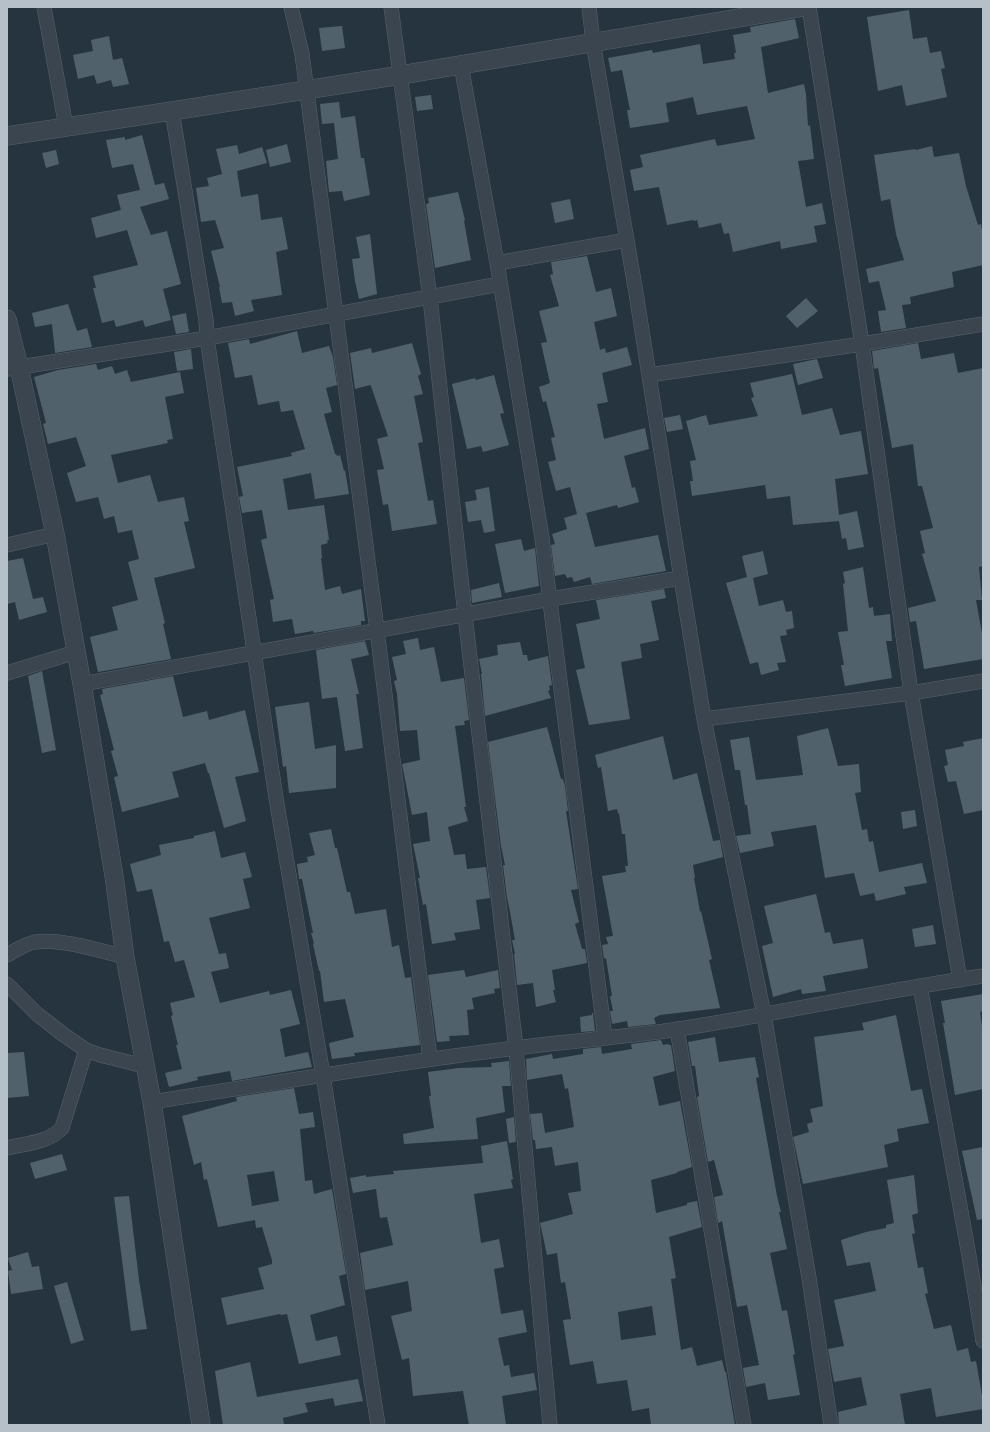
<!DOCTYPE html>
<html>
<head>
<meta charset="utf-8">
<style>
  body { margin:0 }
  #map { position:relative; width:990px; height:1432px; overflow:hidden; background:#26343f; font-family:Montserrat,sans-serif }
  canvas { display:block }
  .frame { position:absolute; inset:0; border:8px solid #b6c0c9; pointer-events:none }
</style>
</head>
<body>
<div id="map">
<canvas width="990" height="1432"></canvas>
<div class="frame"></div>
</div>
<script>
const ctx = document.querySelector('canvas').getContext('2d');
ctx.lineJoin = 'round';
function fill(path, color) { ctx.fillStyle = color; ctx.fill(path, 'evenodd'); }
function strokePath(path, color, width, dash) { ctx.strokeStyle = color; ctx.lineWidth = width; ctx.lineCap = dash ? 'butt' : 'round'; ctx.setLineDash(dash || []); ctx.stroke(path); }
fill(new Path2D(`
  M909 10 913 39 927 37 930 53 941 51 945 68 941 69 947 97 906 106 902 85 878 91 867 17Z
  M795 19 799 38 761 47 768 93 804 84 806 94 808 126 810 125 814 159 798 161 806 207 822 203 826 224 814 226 817 242 781 249 780 241 733 252 729 233 724 234 721 223 699 228 697 220 694 221 693 220 667 225 659 187 634 191 630 170 643 167 640 155 715 139 717 146 755 139 747 106 697 115 693 97 666 103 669 122 630 128 627 110H630L622 70 611 72 608 58 652 50 653 53 700 44 703 64 735 59 734 53H736L733 35 751 32 750 27Z
  M342 26 345 48 322 51 319 28Z
  M109 36 113 60 122 58 129 84 113 87 111 80 97 84 94 75 78 79 73 55 93 51 91 40Z
  M431 95 433 109 417 111 415 97Z
  M339 102 341 118 355 116 361 158H364L370 195 344 201 342 191 329 192 326 161 338 159 334 123 322 124 320 104Z
  M142 135 155 185 164 183 169 199 140 207 151 235 167 231 181 284 163 289 171 320 145 327 143 320 116 327 114 320 102 323 93 288H96L93 276 138 265 127 230 96 238 91 218 121 210 117 195 140 190 133 164 112 168 106 140 125 137V140Z
  M287 144 291 162 270 167 266 150Z
  M237 145 239 154 262 147 267 163 237 171 241 197 258 194 261 220 282 217 288 249 276 252 282 295 251 300 254 311 235 316 232 302 222 303 219 287H220L211 251 224 248 215 220 201 222 196 188 209 186 207 178 222 174 216 149Z
  M932 146 934 157 959 153 966 186 978 225 981 224 983 236V265L952 272 954 287 910 297 911 304 902 305 906 328 881 332 878 311 886 310 879 281 869 283 866 269 904 260 896 234 890 199 881 201 874 155 915 149 916 150Z
  M56 150 59 164 46 168 42 153Z
  M458 192 465 220 464 221 471 260 435 268 426 204 429 203 428 198Z
  M570 199 574 219 555 223 551 203Z
  M370 234 377 294 359 299 355 281 352 259 360 258 356 237Z
  M587 256 596 292 611 288 617 316 594 322 600 350 605 348 606 353 627 347 632 365 602 373 608 402 597 404 604 439 645 428 649 449 624 456 632 488 635 487 639 502 618 508 617 505 586 513 595 547 658 535 666 571 592 584 590 577 574 582 572 577 567 578 565 574 555 576 551 545 555 544 552 534 567 529 564 518 577 514 570 487 556 491 548 462 556 460 551 438 555 437 546 401 543 402 539 387 550 383 541 343 547 342 539 311 559 306 550 275 553 274 551 262Z
  M806 298 818 311 797 328 786 316Z
  M68 304 77 331 87 328 92 347 55 353 52 324 35 327 32 313Z
  M186 313 189 332 176 334 172 316Z
  M297 331 302 353 329 346 333 357 337 385 326 388 332 412 324 414 335 454H336L337 456 340 455 344 471 345 470 349 494 315 499 311 473 283 479 288 510 324 505 329 540H327L328 543 321 545 322 558H321L325 590 340 586 342 594 361 589 365 621H361V625L314 633 313 631 295 634 292 619 273 622 270 600 274 599 261 540 267 538 262 510 242 513 239 497 243 496 237 467 292 456 291 453 305 449 293 410 281 412 279 401 258 405 252 375 235 378 228 343 249 339 250 344Z
  M412 343 421 374 418 376 423 394 414 396 423 442 418 443 428 501 433 500 437 524 392 531 388 504 383 505 377 470 384 469 377 439 388 436 371 386 370 385 355 389 350 353 371 348 372 353Z
  M918 343 921 359 954 353 958 373 983 368V566L979 567 982 600H976L983 639V659L924 669 916 621 910 622 908 608 936 601 922 554 925 553 920 531 933 528 922 486H918L913 444 892 448 878 368 874 369 872 351Z
  M191 349 193 369 177 371 174 352Z
  M817 359 823 378 798 385 793 364Z
  M96 364 98 370 112 366 115 374 127 370 131 382 180 372 184 393 165 397 173 439 167 440 168 443 111 455 118 483 150 475 158 502 184 497 189 521 184 522 195 568 154 578 165 623 163 624 171 659 98 672 90 637 118 630 112 607 138 600 128 562 139 559 132 530 118 533 114 516 104 519 98 497 76 502 67 473 86 466 76 437 48 444 43 424 46 423 34 377 58 370Z
  M792 374 802 415 832 408 840 435 861 431 868 474 835 479 839 515 857 511 864 547 848 550 846 538 842 539 839 521 793 525 790 496 767 499 765 485 692 496 690 481H693L690 461 696 460 686 421 706 415 709 425 758 416 751 398 754 397 750 383Z
  M494 375 504 413 500 414 509 445 483 452 481 446 467 449 452 384 475 378 476 380Z
  M680 415 683 429 667 432 664 418Z
  M489 487 495 531 484 533 481 520 468 522 465 502 477 500 475 490Z
  M521 539 524 551 535 548 539 586 505 593 495 544Z
  M763 551 768 574 753 578 759 606 783 600 786 612 792 611 794 628 786 630 787 635 780 636 786 662 777 663 779 670 761 675 758 662 750 664 726 583 747 577 742 556Z
  M23 558 33 599 43 597 47 612 19 620 15 602 7 604V561Z
  M863 567 869 608 873 607 874 616 890 614 892 641H886L892 678 845 686 841 665H844L838 632 848 631 843 584 845 583 843 572Z
  M499 583 502 597 472 603 471 590Z
  M664 589 666 598 651 601 659 640 640 644 642 658 621 662 630 719 589 725 576 670 585 668 576 624 600 619 596 600Z
  M418 638 420 650 434 647 441 682 464 678 469 720 464 721 465 725 455 726 466 807H464L468 821 448 827 454 855 465 854 467 869 486 867 490 898 476 900 480 929 454 933 456 940 432 944 426 904 423 905 418 878H420L413 844 430 841 427 812 412 815 402 764 420 760 417 730 400 731 397 694 394 681 397 680 392 657 406 654 403 641Z
  M365 641 369 655 351 659 359 694H356L363 748 345 751 337 697 322 699 316 650Z
  M520 642 523 655H527L528 661 548 656 552 685 549 686 550 690 548 691 551 698 485 716 481 674H482L479 659 498 655 497 645Z
  M42 671 56 750 42 753 28 676Z
  M173 676 183 717 207 711 209 720 245 710 259 772 235 777 246 821 224 828 209 773H208L205 763 172 772 179 797 122 812 114 777 118 776 111 751 114 750 100 695 103 694 102 689Z
  M309 702 315 749 336 745V788L289 793 286 766 283 767 275 707Z
  M547 727 561 779H563L565 786 568 811H566L578 889 571 890 579 922 575 924 582 949H585L587 963 552 970 555 990H553L556 1002 536 1007 533 983 517 985 514 954H515L512 940H515L510 912 507 898 503 865H505L501 846 488 742Z
  M828 728 838 766 859 764 861 792 855 793 862 830 867 829 869 842 873 841 879 872 922 863 927 883 904 887 906 894 876 901 874 893 860 896 854 873 825 878 816 825 771 832 774 846 740 853 736 836 751 834 747 805H745L740 770H735L730 740 749 737 756 780 803 775 797 736Z
  M663 736 673 780 697 773 713 841 720 840 723 857 693 865 695 878H694L700 912 701 911 712 959 709 960 720 1008 660 1015 654 1018 656 1024 628 1027 627 1021 612 1024 610 1011H613L610 996H612L606 958 604 959 602 945 608 944 606 937 613 936 602 876 626 872 625 866H628L625 834H622L619 813 618 814 617 809 608 811 601 767 598 768 595 755Z
  M983 738V810L964 814 956 781 948 782 944 766 948 765 945 750 964 746 963 742Z
  M915 810 917 826 903 829 901 812Z
  M331 829 335 848H337L347 892H350L355 914 386 909 392 947 399 945 405 978 411 977 420 1045 354 1053 355 1056 332 1059 329 1043 354 1037 345 999 324 1002 320 971H319L313 944 314 943 311 933H313L302 879H299L297 864 308 862 307 857 315 855 309 833Z
  M215 831 221 858 245 852 252 877 243 879 250 908 209 918 219 954 226 953 229 968 211 972 220 1003 269 991 270 995 291 990 300 1024 280 1029 285 1057 308 1052 312 1067 232 1081 230 1071 197 1077 198 1080 169 1087 165 1073 182 1069 176 1045H178L171 1016 173 1015 170 1003 195 997 184 960 175 962 169 941 164 942 152 889 137 892 130 864 161 855 159 845 194 838V836Z
  M816 894 825 933 830 932 833 944 863 939 868 968 823 976 826 991 802 994 801 989 773 997 762 946 773 943 764 906Z
  M933 925 936 944 915 947 912 929Z
  M464 970 466 977 498 970 500 988 494 989 495 993 472 998 474 1009 467 1010 469 1035 449 1036 450 1041 437 1042 428 975Z
  M983 994V1011L980 1012 983 1033V1089L955 1095 943 1023H945L941 1001Z
  M592 1013H593L595 1031 581 1032 580 1017 592 1015Z
  M896 1015 911 1091 922 1089 929 1123 897 1129 899 1141 884 1145 888 1167 803 1184 793 1137 809 1132 807 1124 813 1122 810 1109 823 1106 814 1037 864 1030 862 1023Z
  M715 1037 719 1062 755 1057 759 1077 756 1078 777 1196 781 1212H779L787 1249 770 1253 782 1311 787 1310 795 1354 793 1355 800 1395 768 1400 765 1383 746 1387 743 1368 759 1365 747 1305 737 1307 722 1221 718 1223 714 1197 723 1195 714 1160 708 1162 697 1097 699 1096 695 1066H692L688 1042Z
  M661 1040 663 1045 668 1044 669 1045H671L675 1071 653 1077 659 1106 680 1101 692 1167 677 1172V1173L651 1180 656 1213 687 1205V1203L697 1201 702 1227 669 1237 676 1278 671 1279 681 1350 692 1347 697 1366 722 1360 725 1372H726L735 1425H651L649 1408 632 1411 627 1380 597 1384 593 1361 570 1365 563 1320 571 1319 565 1282 561 1283 557 1253 547 1255 540 1223 573 1214 568 1193 581 1191 578 1162 555 1166 552 1147 536 1149 535 1140H533L530 1114 542 1113 545 1133 574 1127 568 1088 565 1089 562 1074 527 1080 526 1059 552 1054 553 1059 583 1054V1049L601 1047 602 1054 632 1049 631 1044ZM652 1306 656 1335 621 1340 618 1312Z
  M24 1052 29 1096 7 1098V1053Z
  M509 1061 511 1086H502L505 1112 476 1118 478 1139 404 1144 403 1134 434 1128 429 1096H431L428 1072 459 1068 492 1067 491 1063Z
  M294 1088 299 1114 313 1112 315 1127 300 1129 305 1181 312 1180 314 1194 332 1189 346 1274 339 1276 345 1305 310 1315 316 1341 337 1336 341 1355 299 1364 287 1314 281 1315 280 1314 227 1325 221 1298 264 1289 258 1268 272 1264V1260L262 1227 256 1228 255 1220 218 1227 207 1179 204 1180 201 1162 194 1165 182 1116 237 1101 236 1097ZM274 1171 279 1201 252 1206 247 1175Z
  M514 1117 516 1142 509 1143 506 1119Z
  M507 1141 513 1179 511 1180 513 1188 474 1194 481 1243 499 1239 504 1267 494 1269 501 1314 523 1310 527 1332 498 1338 504 1366 509 1365 511 1377 534 1373 537 1390 502 1396 506 1425H469L463 1391 413 1396 409 1358 402 1360 391 1316 412 1311 408 1281 365 1290 360 1253 393 1245 387 1217 380 1218 376 1189 353 1193 350 1178 366 1175V1177L394 1174 393 1171 483 1163 481 1146Z
  M983 1147V1219L977 1220 962 1151Z
  M62 1154 67 1170 35 1179 30 1163Z
  M914 1175 918 1213 912 1215 915 1233 912 1234 918 1268 923 1267 928 1293 925 1294 934 1329 951 1325 957 1351 968 1348 971 1362 976 1361 983 1401V1409L936 1417 931 1388 900 1394 905 1425H839L838 1412 867 1405 861 1377 834 1382 828 1349 844 1346 834 1300 876 1291 870 1262 847 1266 841 1240 866 1232 886 1228V1225L894 1223 887 1180Z
  M129 1196 139 1280 147 1329 131 1331 114 1197Z
  M28 1252 32 1267 39 1266 43 1289 11 1294 8 1271 12 1270 8 1258Z
  M67 1282 84 1340 71 1344 54 1286Z
  M250 1362 257 1397 358 1379 363 1401 335 1406 333 1398 305 1403 308 1412 283 1418 284 1425H223L215 1371Z`), '#51616c');
const minor = new Path2D(`
  M44 7 66 127
  M291 7 302 54 377 630 430 1059
  M391 7 430 298 465 615 516 1048 550 1425
  M589 7 593 42 636 293 681 578 704 719 764 1015 809 1278 831 1425
  M809 7 862 344 911 693 960 980
  M461 65 497 263 542 538 605 1038
  M172 111 206 320 207 338 276 798 323 1075 378 1425
  M497 263 627 240
  M7 369 207 338 500 284
  M649 375 862 344 983 324
  M7 545 55 534
  M7 673 76 652
  M82 684 550 599 681 578
  M704 719 911 693 983 681
  M7 955C16 950 25 944 35 942 59 938 101 951 125 957
  M7 984 37 1014 64 1035 86 1050 100 1055 144 1066
  M920 986 968 1250 983 1341
  M677 1029 744 1425
  M152 1102C273 1083 394 1063 515 1048 570 1041 625 1037 679 1029 781 1013 881 991 983 976
  M7 1148C26 1143 48 1143 62 1128L86 1050`);
const tertiary = new Path2D(`
  M7 136 172 111 401 75 804 7
  M7 319 19 367 55 534 82 684 114 876 125 957 152 1102 201 1425`);
strokePath(minor, '#58636c', 15);
strokePath(tertiary, '#58636c', 19);
strokePath(minor, '#3a454f', 14);
strokePath(tertiary, '#3a454f', 18);
</script>
</body>
</html>
